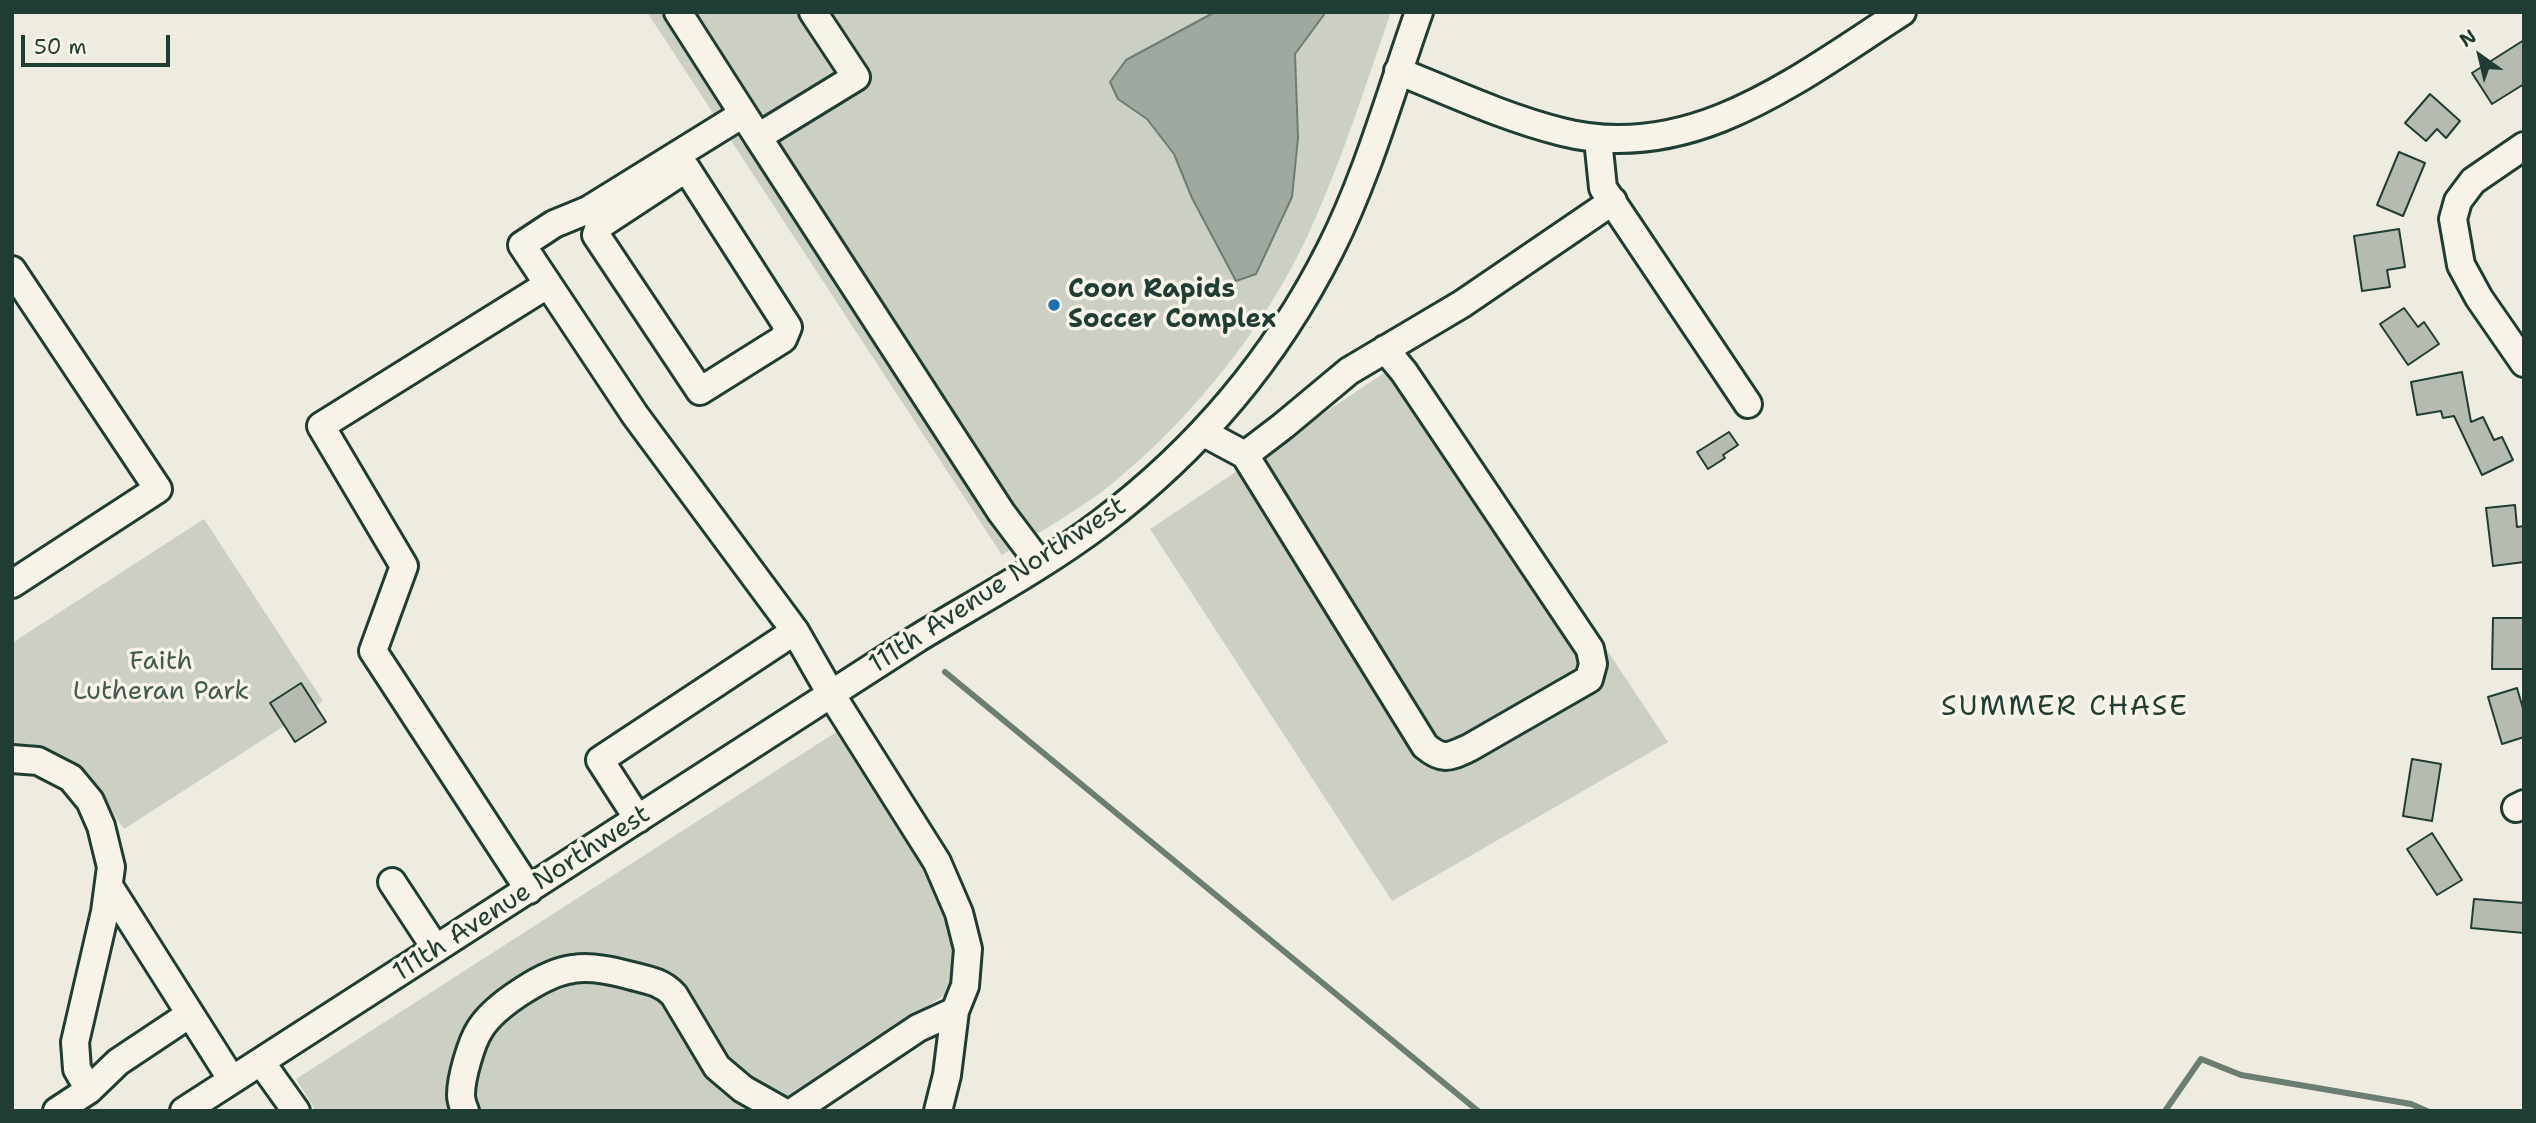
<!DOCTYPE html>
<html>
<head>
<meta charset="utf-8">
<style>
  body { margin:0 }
  #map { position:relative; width:2536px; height:1123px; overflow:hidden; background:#eeece1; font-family:"Shantell Sans",sans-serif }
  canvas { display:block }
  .frame { position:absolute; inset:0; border:14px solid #1f3d34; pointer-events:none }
  .north { position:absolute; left:2445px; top:21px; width:70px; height:70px; -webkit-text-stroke:5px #f7f3e8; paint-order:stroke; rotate:326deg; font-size:19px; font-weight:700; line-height:28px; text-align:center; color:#1f3d34 }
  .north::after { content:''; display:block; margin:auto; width:24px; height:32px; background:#1f3d34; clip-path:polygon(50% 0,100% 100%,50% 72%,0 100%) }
  .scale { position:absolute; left:21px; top:35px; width:149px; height:32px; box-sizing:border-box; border:4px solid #1f3d34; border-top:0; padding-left:9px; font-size:21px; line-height:24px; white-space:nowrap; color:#1f3d34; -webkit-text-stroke:5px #f7f3e8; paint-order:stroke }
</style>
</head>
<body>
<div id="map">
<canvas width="2536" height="1123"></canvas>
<div class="frame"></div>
<div class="north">N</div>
<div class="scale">50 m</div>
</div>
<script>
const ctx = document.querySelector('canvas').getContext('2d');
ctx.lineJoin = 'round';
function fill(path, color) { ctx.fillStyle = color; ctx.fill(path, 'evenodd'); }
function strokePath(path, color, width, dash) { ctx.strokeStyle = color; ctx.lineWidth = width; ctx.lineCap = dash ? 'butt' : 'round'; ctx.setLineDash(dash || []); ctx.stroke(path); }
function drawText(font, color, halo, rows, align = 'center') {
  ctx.font = font + ' "Shantell Sans",sans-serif'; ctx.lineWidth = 7; ctx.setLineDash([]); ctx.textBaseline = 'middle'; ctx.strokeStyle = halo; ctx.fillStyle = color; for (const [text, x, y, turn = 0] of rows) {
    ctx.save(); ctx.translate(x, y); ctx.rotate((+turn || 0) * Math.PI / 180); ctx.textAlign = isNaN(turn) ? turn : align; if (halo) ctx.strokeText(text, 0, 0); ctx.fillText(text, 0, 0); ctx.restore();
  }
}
fill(new Path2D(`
  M647 12H1391C1365 87 1341 163 1308 235 1264 329 1193 417 1113 483 1079 510 1040 532 1002 555Z
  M1411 355 1668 742 1392 901 1150 529Z
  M204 519 323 701 124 829C98 790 68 737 12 746V643Z
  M841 729 942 899C952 933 957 957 949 992L766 1111H316L296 1079Z`), '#cccfc4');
const water = new Path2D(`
  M1215 12H1326L1295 54 1298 138 1292 197 1256 274 1236 281 1192 198 1174 154 1147 119 1118 99 1110 82 1126 60Z`);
fill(water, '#9fa99f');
strokePath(water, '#6c7e74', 2);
strokePath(new Path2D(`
  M945 672 1478 1111
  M2165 1111 2201 1059 2241 1075 2411 1104 2427 1111`), '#6c7e74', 6);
const building = new Path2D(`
  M2524 40V84L2492 104 2472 73Z
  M2430 94 2460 121 2446 138 2437 129 2426 141 2405 123Z
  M2399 152 2425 163 2403 216 2377 205Z
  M2399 229 2405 267 2387 270 2390 287 2362 291 2354 236Z
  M2404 308 2418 327 2424 322 2439 344 2408 365 2380 324Z
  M2462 372 2471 422 2483 417 2494 440 2502 437 2513 460 2482 475 2454 416 2443 418 2441 411 2417 415 2411 382Z
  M1729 432 1738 445 1723 455 1725 458 1708 469 1697 452Z
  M2515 505 2517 527 2524 526V562L2493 566 2486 508Z
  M2493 618H2524V669H2492Z
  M301 683 326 722 295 742 270 703Z
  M2517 688 2524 712V737L2502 744 2488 697Z
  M2412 759 2441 764 2432 821 2403 816Z
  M2432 833 2462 880 2437 895 2407 849Z
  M2474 899 2524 903V933L2471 928Z`);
fill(building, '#b5bbb0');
strokePath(building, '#1f3d34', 2);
const minor = new Path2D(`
  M678 12 758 137 856 77 813 12
  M1398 71C1452 93 1506 118 1562 132 1692 165 1800 77 1902 12
  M743 114 588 210 554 224 522 245 635 415 795 631 831 694 937 862 959 913 968 949 965 986 955 1011 918 1028 794 1111
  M758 137 1001 512 1040 564
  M1598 139 1603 188 1748 404
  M2524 146 2473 181 2458 201 2453 219 2461 265 2479 298 2524 363
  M678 174 599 226 596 235 700 391 783 339 788 327 686 168
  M12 270 158 489 12 584
  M1204 433 1245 455 1283 426 1349 371 1462 304 1613 201
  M1245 455 1425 746C1443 761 1449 757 1469 748L1589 679 1593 664 1590 649 1404 372 1385 349
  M12 759 38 761 71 778 90 801 101 826 111 867 105 912 75 1042 77 1069 89 1090
  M2516 808 2524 804
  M638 819 600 760 795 631
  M392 882 436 949
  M109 886 232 1080
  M529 890 373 651 404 566 321 426 547 285
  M261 1062 296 1111
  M57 1111 89 1090 118 1062 190 1014
  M184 1111 918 638C979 601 1044 566 1101 523 1199 449 1275 359 1330 250 1368 175 1391 91 1419 12
  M465 1111C463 1106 461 1100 461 1095 461 1078 471 1043 480 1029 495 1005 546 972 573 969 592 966 613 971 632 976 648 980 662 982 674 995L717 1067 743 1089 782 1111
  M938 1111 947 1075 955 1011`);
strokePath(minor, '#1f3d34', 32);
strokePath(minor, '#f7f3e8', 26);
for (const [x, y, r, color] of [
  [1054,305,7,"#1f6fb2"]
]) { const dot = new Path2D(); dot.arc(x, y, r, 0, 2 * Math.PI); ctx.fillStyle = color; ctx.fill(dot); strokePath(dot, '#f7f3e8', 2.5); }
drawText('bold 26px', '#1f3d34', '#f7f3e8', [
  ["Coon Rapids",1068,290],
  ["Soccer Complex",1068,320]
], 'left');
drawText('26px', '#1f3d34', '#f7f3e8', [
  ["111th Avenue Northwest",998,586,-33],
  ["111th Avenue Northwest",522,894,-33]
]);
drawText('26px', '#425a51', '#f7f3e8', [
  ["Faith",161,662],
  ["Lutheran Park",161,692]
]);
ctx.letterSpacing = '2px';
drawText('28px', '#1f3d34', '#f7f3e8', [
  ["SUMMER CHASE",2065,708]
]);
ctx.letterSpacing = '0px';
</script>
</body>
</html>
